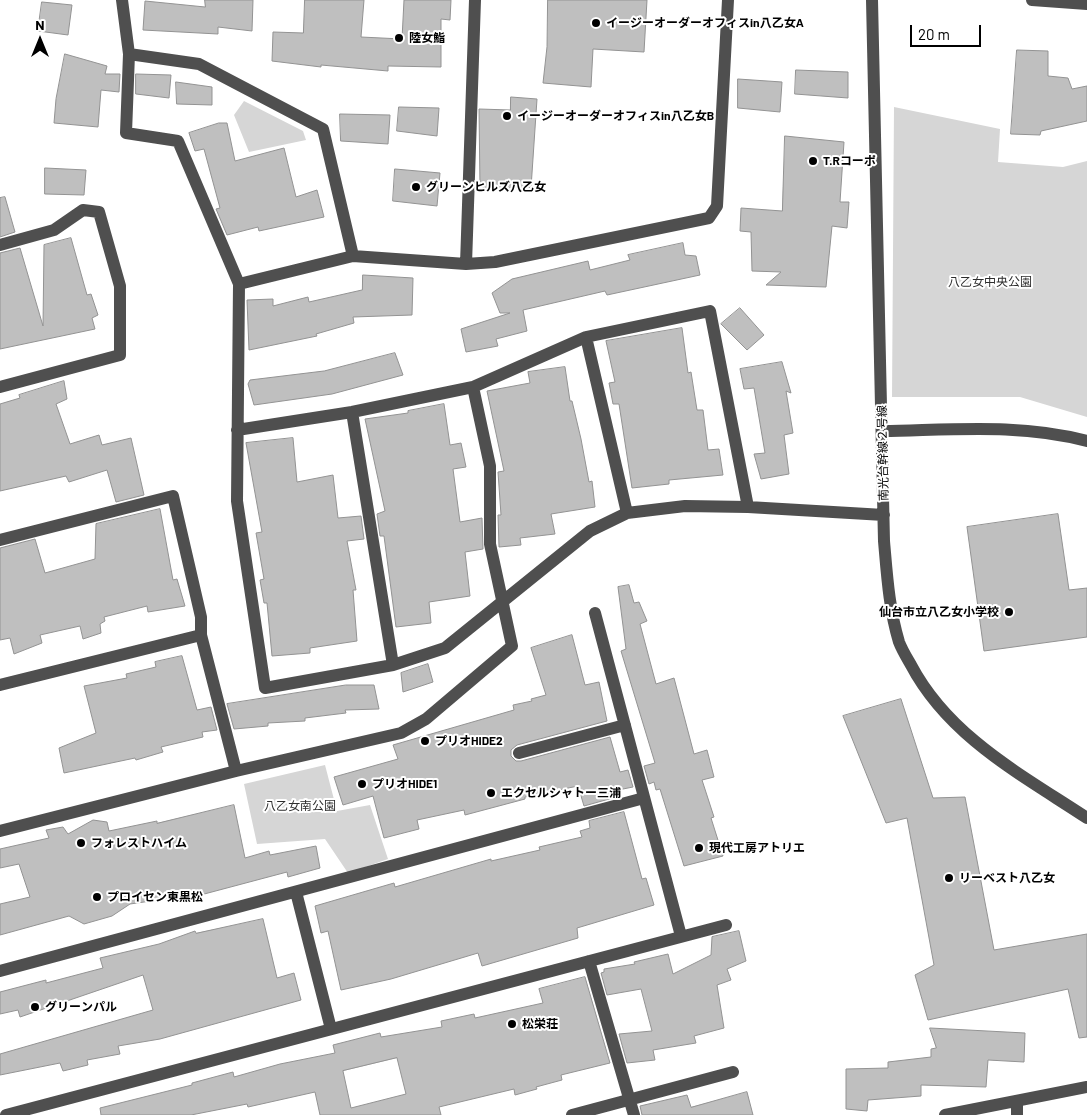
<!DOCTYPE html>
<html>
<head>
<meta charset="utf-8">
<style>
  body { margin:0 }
  #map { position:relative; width:1087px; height:1115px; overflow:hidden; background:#fff; font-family:Barlow,sans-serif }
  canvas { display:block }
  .north { position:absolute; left:15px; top:15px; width:50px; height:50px; -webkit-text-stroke:4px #fff; paint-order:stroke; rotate:0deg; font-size:14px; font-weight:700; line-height:20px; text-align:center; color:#000 }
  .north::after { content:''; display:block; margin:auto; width:18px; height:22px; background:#000; clip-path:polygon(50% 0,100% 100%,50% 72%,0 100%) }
  .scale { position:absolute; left:910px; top:25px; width:71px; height:22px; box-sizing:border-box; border:2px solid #000; border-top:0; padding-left:6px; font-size:15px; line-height:18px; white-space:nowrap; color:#000; -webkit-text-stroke:4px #fff; paint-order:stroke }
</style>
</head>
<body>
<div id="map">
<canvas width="1087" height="1115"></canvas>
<div class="north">N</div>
<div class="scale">20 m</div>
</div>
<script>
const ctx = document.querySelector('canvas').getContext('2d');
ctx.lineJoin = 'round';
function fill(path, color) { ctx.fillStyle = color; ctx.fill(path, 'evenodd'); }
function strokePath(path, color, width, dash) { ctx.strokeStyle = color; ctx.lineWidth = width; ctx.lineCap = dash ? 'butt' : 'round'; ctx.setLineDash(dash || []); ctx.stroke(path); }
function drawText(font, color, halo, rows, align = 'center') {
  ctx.font = font + ' Barlow,"Noto Sans JP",sans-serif'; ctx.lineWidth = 4; ctx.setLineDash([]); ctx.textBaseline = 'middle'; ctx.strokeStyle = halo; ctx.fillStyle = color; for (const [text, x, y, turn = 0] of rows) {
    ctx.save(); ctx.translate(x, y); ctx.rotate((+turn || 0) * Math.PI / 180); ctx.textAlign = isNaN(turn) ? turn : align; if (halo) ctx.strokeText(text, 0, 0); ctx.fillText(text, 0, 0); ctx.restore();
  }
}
fill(new Path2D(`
  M244 101 303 131 306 140 249 152 234 115Z
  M894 107 1000 129 998 162 1063 167 1087 161V417L1020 397H892Z
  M325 765 337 811 370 805 388 859 348 873 325 839 257 844 244 784Z`), '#d6d6d6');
const building = new Path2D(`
  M205 0H253L252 31 218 27V34L143 30 145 1 205 7Z
  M305 0H364L361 37 402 39 404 0H451L450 20 441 19V67L388 66V71L321 65V67L272 61 273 32 303 33Z
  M548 0H647L644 52 593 49 591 87 543 83 547 47Z
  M42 2 72 5 68 35 38 31Z
  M1017 50 1048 51V76L1068 78 1072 89 1087 86V121L1041 131 1040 135 1011 134Z
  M65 54 107 66 105 74H120L119 92 101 90 98 127 54 123 56 99Z
  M796 70 848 72V98L795 94Z
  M136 74 171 75 169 98 136 94Z
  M738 79 782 82 780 112 738 108Z
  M176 82 212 87V105L177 104Z
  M511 97 537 99 531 188H480L479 109 510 110Z
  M399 107 439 108 437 136 397 131Z
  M340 114 390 115 388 144 341 141Z
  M219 123H227L235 161 284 148 296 197 317 190 324 217 259 231 258 227 227 235 216 209 220 208 204 149 195 151 189 133Z
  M785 136 844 142 840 202H849L847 228 832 226 826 287 766 285 781 272 752 271 751 232 740 231 741 208 782 211Z
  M45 168 86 170 84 195 45 194Z
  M395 169 440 173 437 206 393 201Z
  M5 197 15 232 0 237V198Z
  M71 238 87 295 91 294 98 315 92 318 95 329 0 349V253L20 248 43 326 44 245Z
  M683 243 685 255 696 256 700 275 607 295 605 291 523 310 527 331 496 339 498 346 466 352 461 329 510 313H500L492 293 512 279 588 261 590 270 630 260 628 255Z
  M363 275 413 278 412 315 353 317 354 323 316 334 317 336 249 350 247 300 273 299V306L308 297 309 302 362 290Z
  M740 308 764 335 747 350 721 324Z
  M682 328 688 373 691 372 697 410H703L708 450 719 449 723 475 669 480V484L632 488 619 404H613L609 383 615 382 606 341Z
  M395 353 403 375 332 394 254 405 248 384 250 380 324 371Z
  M782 362 791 393 786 391 793 433 784 435 789 474 761 479 754 454 765 453 754 388 744 389 740 369Z
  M565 367 570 401H572L581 439 589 482 592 481 595 507 551 514 555 534 520 538 521 545 499 547 498 515H501L498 472 504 471 487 391 530 383 528 372Z
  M64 381 67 399 56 404 70 444 99 435 102 445 131 438 144 495 116 502 107 470 69 482 66 476 0 491V404L20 398 19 395Z
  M444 404 450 445 461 443 466 467 453 469 460 522 482 518 483 549 465 552 470 596 429 602 431 623 396 627 384 536H380L377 514 385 511 365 419 408 413V411Z
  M293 438 297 482 333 475 338 518 361 516 364 539 347 541 356 590H353L357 641 310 648V653L272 656 267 603H264L260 580 264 579 256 533 262 532 246 443Z
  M160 509 173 580 177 579 185 606 148 612 147 606 104 617 105 621 100 624 101 633 83 639 80 626 40 635 42 643 14 654 10 638 0 640V548L35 539 45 573 95 559 96 524Z
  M1058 514 1069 590 1087 588V637L984 651 967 527Z
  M629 585 634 603 639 602 647 621 640 624 656 684 674 678 694 754 707 750 714 777 702 780 714 817 711 818 723 856 684 866 660 789 656 790 654 782 649 784 644 766 655 763 621 651 626 649 618 587Z
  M572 635 585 685 599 682 607 721 517 745 511 750V756L516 761H521L610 737 620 772 628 770 633 787 618 790 620 796 584 806 578 786 525 797V799L465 815 464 810 417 820 419 829 384 838 373 796 343 805 334 777 398 759 393 745 514 710 513 705 532 701 531 699 546 695 531 648Z
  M182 656 197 710 211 707 217 730 202 732 203 737 161 747 163 752 136 760 135 758 64 773 59 748 96 733 84 686 127 678 126 674 156 667 155 662Z
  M428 664 433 682 403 692 401 673Z
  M346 685H374L379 709 345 710 346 713 305 718V721L268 723V726L234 729 227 704Z
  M901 699 933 798 965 797 994 950 1087 934V1037L1079 1038 1068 989 928 1020 915 975 934 965 907 818 886 823 843 716Z
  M234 805 245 858 269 851 270 855 316 846 320 868 288 877 287 872 193 897V895L130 904 112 916 84 924 69 916 0 935V904L30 897 19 864 0 868V849L49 838 46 830 63 827 68 834 93 820 107 822 109 831 157 821V823Z
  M624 812 642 879 646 878 654 905 577 928 578 938 482 966 478 953 391 979 341 990 328 931 321 933 315 906 394 883 395 887 491 859V861L540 850 539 847 582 837 580 831 590 828 589 821Z
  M263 919 277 978 294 973 301 1000 160 1039 118 1046 120 1054 87 1060 88 1065 63 1071 60 1063 0 1075V1054L153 1010 143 975 20 1017 18 1010 0 1014V992L46 980V983L103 968 100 958 159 944 195 931 196 933Z
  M739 931 746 961 727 969 731 980 717 985 724 1028 694 1036 696 1043 653 1050 655 1060 627 1063 619 1034 652 1031 641 989 607 995 601 973 604 972V969L635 964 634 962 668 954 673 974 711 955 712 937Z
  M585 977 610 1063 561 1075 562 1080 536 1087 537 1089 515 1095 514 1089 439 1107 441 1115H320L315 1092 248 1107 247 1104 191 1115H101L100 1108 192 1085V1083L233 1072 234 1077 280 1064 335 1053 333 1045 380 1033 381 1037 442 1027 441 1021 474 1014 475 1018 543 1003 539 989ZM397 1058 406 1094 351 1108 343 1071Z
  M930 1028 1025 1033 1024 1062 988 1060 986 1087 921 1085V1096L868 1100 867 1111 846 1109V1069L888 1068V1062L931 1057V1049L936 1048Z
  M747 1092 753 1115H642L640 1106 687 1095 691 1107Z`);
fill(building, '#bfbfbf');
strokePath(building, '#939393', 1);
strokePath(new Path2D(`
  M122 0 129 54 126 133 178 141 239 284 237 501 265 688 393 665 445 648 590 531 627 513 685 506 748 507 884 515
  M872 0 884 541C887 575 889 609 899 642 902 650 907 658 911 665 949 737 1022 775 1087 818
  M1032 0 1087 4
  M129 54 199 64 323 129 353 256
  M0 245 54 230 83 210 99 212 120 286V355L0 387
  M466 264 475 0
  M239 284 353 256 466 264 495 262 709 218 717 206 728 0
  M586 337 627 513
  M352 412 393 665
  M237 430 352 412 473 387 586 337 710 311 748 507
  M883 431C951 430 1021 423 1087 441
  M0 540 173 496 201 617V635L236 771 401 733 426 719 512 646 490 544V466L473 387
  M595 613 681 936
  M0 685 201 635
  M519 753 625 725
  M0 831 236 771
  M296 892 331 1029
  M589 961 634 1115
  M0 971 644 798
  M1017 1102V1115
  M6 1115 726 925
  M572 1115 733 1072
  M945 1115 1087 1087`), '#4f4f4f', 12);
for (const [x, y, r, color] of [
  [596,23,5,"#000"],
  [399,38,5,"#000"],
  [507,116,5,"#000"],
  [813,161,5,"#000"],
  [416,187,5,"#000"],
  [1009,612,5,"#000"],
  [425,741,5,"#000"],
  [362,784,5,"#000"],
  [491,793,5,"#000"],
  [81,843,5,"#000"],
  [699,848,5,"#000"],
  [949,878,5,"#000"],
  [97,897,5,"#000"],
  [35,1007,5,"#000"],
  [512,1024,5,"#000"]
]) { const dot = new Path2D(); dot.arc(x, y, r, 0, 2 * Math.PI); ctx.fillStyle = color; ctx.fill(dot); strokePath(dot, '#fff', 2); }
drawText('bold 12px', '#000', '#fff', [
  ["イージーオーダーオフィスin八乙女A",606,23],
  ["陸女鮨",409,38],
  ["イージーオーダーオフィスin八乙女B",517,116],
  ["T.Rコーポ",823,161],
  ["グリーンヒルズ八乙女",426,187],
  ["仙台市立八乙女小学校",999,612,"right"],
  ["プリオHIDE2",435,741],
  ["プリオHIDE1",372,784],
  ["エクセルシャトー三浦",501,793],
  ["フォレストハイム",91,843],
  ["現代工房アトリエ",709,848],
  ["リーベスト八乙女",959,878],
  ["プロイセン東黒松",107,897],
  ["グリーンパル",45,1007],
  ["松栄荘",522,1024]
], 'left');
drawText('12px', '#2d2d2d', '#fff', [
  ["八乙女中央公園",990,282],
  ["八乙女南公園",300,806]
]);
drawText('12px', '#000', '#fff', [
  ["南光台幹線２号線",883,453,-91]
]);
</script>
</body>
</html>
